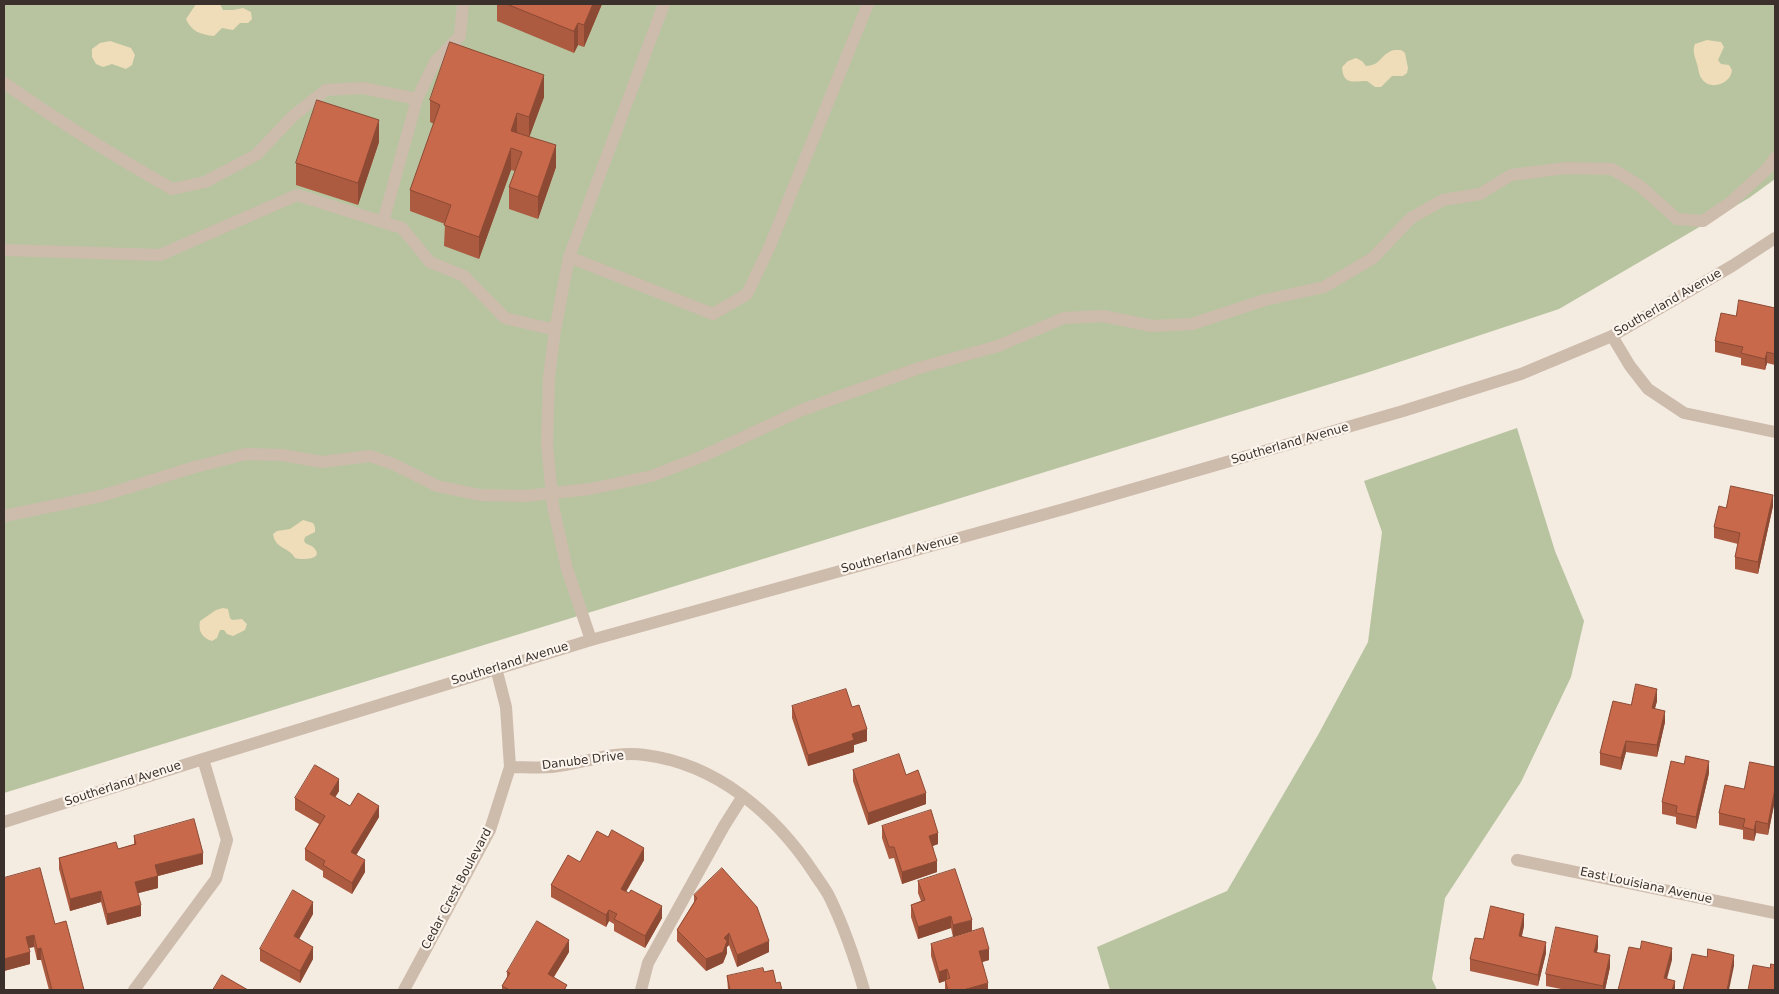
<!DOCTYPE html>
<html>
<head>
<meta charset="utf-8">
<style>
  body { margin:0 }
  #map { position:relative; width:1779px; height:994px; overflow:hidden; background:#f4ebe1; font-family:"DejaVu Sans",sans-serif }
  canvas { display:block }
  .frame { position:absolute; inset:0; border:5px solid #3b302b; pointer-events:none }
</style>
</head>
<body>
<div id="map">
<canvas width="1779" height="994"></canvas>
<div class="frame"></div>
</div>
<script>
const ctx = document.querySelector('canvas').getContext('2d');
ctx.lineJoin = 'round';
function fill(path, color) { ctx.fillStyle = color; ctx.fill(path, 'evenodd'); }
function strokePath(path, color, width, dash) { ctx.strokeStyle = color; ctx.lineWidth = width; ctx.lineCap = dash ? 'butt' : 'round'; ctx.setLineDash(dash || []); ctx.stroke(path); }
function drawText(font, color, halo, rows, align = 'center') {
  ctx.font = font + ' "DejaVu Sans",sans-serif'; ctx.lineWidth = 4.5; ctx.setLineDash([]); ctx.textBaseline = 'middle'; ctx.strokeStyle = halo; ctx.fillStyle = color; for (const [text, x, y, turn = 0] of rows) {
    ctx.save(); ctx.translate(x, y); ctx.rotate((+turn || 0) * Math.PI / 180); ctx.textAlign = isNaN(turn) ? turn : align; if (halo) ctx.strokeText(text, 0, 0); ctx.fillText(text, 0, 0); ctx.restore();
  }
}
fill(new Path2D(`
  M4 4H1775V179L1749 198 1559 309 1366 373 4 793Z
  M1517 428 1555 551 1584 621 1571 677 1521 782 1445 898 1432 979 1437 990H1110L1097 947 1227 891 1318 735 1368 642 1382 532 1364 481Z`), '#b8c4a0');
fill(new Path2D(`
  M196 4H220L223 10H233L243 8 251 12 252 19 248 23H240L233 30 222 28 214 36C201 35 191 31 186 19Z
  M1707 40 1721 42 1724 47 1718 60 1721 64 1729 65 1732 70C1731 84 1710 91 1702 79 1698 74 1699 69 1697 64 1695 56 1692 52 1695 44Z
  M110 41 131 48 135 55 132 65 126 69 112 64 103 67 96 64 92 57V49L100 43Z
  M1394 50H1401L1405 53 1408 68 1407 73 1403 76H1392L1381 87H1375L1367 81C1354 81 1343 86 1342 67L1348 61 1356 58 1362 61 1366 66C1382 65 1380 54 1394 50Z
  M303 520 313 523 315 527V532L305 537 304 541C307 546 311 544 314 548 325 560 301 560 295 558 289 547 275 549 273 534L277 531 290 529Z
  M223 608 228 609 230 618 232 620 242 619 247 624 245 630 233 636 227 634 224 630H220L217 638 212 641C202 638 198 631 200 621L216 610Z`), '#efdcb8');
strokePath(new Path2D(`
  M4 83C58 121 114 156 172 189L205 182 256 155 293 116 326 90 363 88 417 99 383 222
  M417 99 435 62 460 36 463 4
  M4 250 160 255 297 195 402 228 430 262 464 276 505 318 555 330
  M569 257 713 314 747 294 769 248 868 4
  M1612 336 1630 366 1648 389 1684 413 1775 432
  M4 516 101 496 195 467 246 454 282 455 322 462 370 456 393 464 437 486 480 495 525 496 590 489 652 476 703 456 802 410 919 368 998 346 1064 318 1103 316 1152 326 1192 324 1265 300 1324 287 1373 258 1411 218 1443 200 1480 194 1511 175 1566 168 1612 169 1640 186 1677 219 1703 221 1731 202 1767 169 1775 158
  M591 640 567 569 553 506 547 444 549 377 555 330 569 257 664 4
  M510 767C524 767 538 768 552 767 583 764 613 750 645 755 717 764 775 814 814 873 819 881 826 889 830 898 844 927 855 959 864 990
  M4 822 203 759 591 640 1064 509 1403 411 1521 374 1612 336 1732 266 1775 238
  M1517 860 1775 913
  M134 990 216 879 227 840 203 759
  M404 990 490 830 510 767 506 707 496 668
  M641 990 648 963 724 826 743 796`), '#cdbbac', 12);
fill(new Path2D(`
  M497 4H602L584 47 578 45 574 53 497 21Z
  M544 97 529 137 556 167 538 219 509 209V187L515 171 511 170 479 259 444 246 445 224 410 211V190L434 124 430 122V100Z
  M379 142 358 205 296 185V163Z
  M1775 308V365L1767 363 1765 370 1741 365V358L1715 352V341L1736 316Z
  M1773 506 1758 574 1735 569V557L1738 544 1714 538V527L1726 508Z
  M1657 701 1655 708 1665 722 1657 757 1626 752 1621 770 1600 765V753L1631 705Z
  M792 706 852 707 867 741 854 745V752L808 766 792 718Z
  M1775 767V800L1768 835 1756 833 1754 841 1743 839V830L1719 825V813Z
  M853 770 926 804 868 825 853 781Z
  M1709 773 1696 829 1676 824V817L1662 814V802Z
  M339 791 335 797 350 806 379 817 356 855 365 872 352 894 323 877V871L305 860V849L319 824 295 810V798Z
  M882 826 938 844 933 846 937 872 902 884 894 858 889 859 882 838Z
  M134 836 203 864 158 876V888L138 893 141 916 107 925 101 902 70 911 59 869V858L118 849 134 844Z
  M644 860 626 892 662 918 645 948 614 931V924L609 921 606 927 551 897V885L580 862Z
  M4 878 55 924 84 990H49L41 960H37L34 947 29 948 30 964 4 971Z
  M918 881 972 931 953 937 951 928 918 939 911 917V905L921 901 918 893Z
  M694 895 769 952 737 967 729 945 727 947V953L723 963 706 971 677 941V930L694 902Z
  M313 914 299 939 313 959 300 983 260 961V949Z
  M1524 926 1522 936 1546 953 1538 986 1470 971V959L1483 939Z
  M931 944 989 960 982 962 988 990H945V981L939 983 931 956Z
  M1598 947 1597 952 1610 967 1605 990H1566L1546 986V974Z
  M569 952 554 977 567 990H502V986L507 977V972Z
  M764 972 782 990H728L727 976Z`), '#ac5a40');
fill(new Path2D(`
  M593 4H602L584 47V25Z
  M578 23V45L574 53V31Z
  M544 75V97L529 138V117Z
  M517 113V134L511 131Z
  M379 120V142L358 205V183Z
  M556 145V167L538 219V197Z
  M511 148V170L479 259V237Z
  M1767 352V363L1765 370V359Z
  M1773 495V506L1758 574V562Z
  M1657 689V701L1652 719V708Z
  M1665 711V722L1657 757V745Z
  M867 729V741L854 745V752L808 766V755L852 734Z
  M1626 741V752L1621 770V758Z
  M1709 761V773L1696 829V817Z
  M339 779V791L330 806V794Z
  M1775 789V800L1768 835V824Z
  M926 793V804L868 825V813Z
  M379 806V817L351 864V852Z
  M1756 821V833L1754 841V830Z
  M938 833V844L929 847V836Z
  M644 848V860L621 900V889Z
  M203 853V864L158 876V888L135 894V882L155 865Z
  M365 860V872L352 894V883Z
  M937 861V872L902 884V872Z
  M101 891V902L70 911V899Z
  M313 902V914L294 948V936Z
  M141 905V916L107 925V914Z
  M662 906V918L645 948V936Z
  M609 910V921L606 927V915Z
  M1524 914V926L1519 947V936Z
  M951 916V928L918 939V927Z
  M972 920V931L953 937V925Z
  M729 933V945L727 947V953L723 963 706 971V959Z
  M34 935V947L26 948V937Z
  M1598 936V947L1594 964V952Z
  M569 940V952L548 986V974Z
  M769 941V952L737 967V955Z
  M1546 942V953L1538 986V975Z
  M313 947V959L300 983V971Z
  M41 948V960H37V949Z
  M1672 948V960L1664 990V978Z
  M989 949V960L979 963V951Z
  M30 952V964L4 971V959Z
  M1610 955V967L1605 990H1603V986Z
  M1734 955V966L1729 990H1727Z
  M947 969V981L945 980V981L939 983V972Z
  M1675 981V990H1672Z
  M988 983V990H963Z`), '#8c4a34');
const building = new Path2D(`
  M507 4H593L584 25 578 23 574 31Z
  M450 42 544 75 529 117 517 113 511 131 556 145 538 197 509 187 522 152 511 148 479 237 444 225 451 205 410 190 440 105 430 100Z
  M317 100 379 120 358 183 296 163Z
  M1739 300 1775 308V354L1767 352 1765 359 1741 353 1743 347 1715 341 1721 313 1736 316Z
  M1731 486 1773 495 1758 562 1735 557 1740 533 1714 527 1719 506 1726 508Z
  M1636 684 1657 689 1652 708 1665 711 1657 745 1626 741 1621 758 1600 753 1613 701 1631 705Z
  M846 689 852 707 859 705 867 729 852 734 854 740 808 755 792 706Z
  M899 754 906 775 918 770 926 793 868 813 853 770Z
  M1686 756 1709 761 1696 817 1676 813 1677 806 1662 802 1671 761 1684 764Z
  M1750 762 1775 767V789L1768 824 1756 821 1754 830 1743 827 1745 819 1719 813 1725 785 1744 789Z
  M315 765 339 779 330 794 350 806 358 793 379 806 351 852 365 860 352 883 323 865 325 861 305 849 325 816 295 798Z
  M931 810 938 833 929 836 937 861 902 872 894 847H889L882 826Z
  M194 819 203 853 155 865 158 876 135 882 141 905 107 914 101 891 70 899 59 858 116 842 118 849 136 844 134 836Z
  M612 830 644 848 621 889 629 893 631 890 662 906 645 936 614 919 617 914 609 910 606 915 551 885 568 855 580 862 597 831 608 837Z
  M40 868 55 924 66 921 84 990H52L41 948 37 949 34 935 26 937 30 952 4 959V878Z
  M722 868 757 907 769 941 737 955 729 933 724 938 727 941 723 952 706 959 677 930 697 898 694 895Z
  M955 869 972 920 953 925 951 916 918 927 911 905 925 900 918 881Z
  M293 890 313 902 294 936 313 947 300 971 260 949Z
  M1491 906 1524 914 1519 936 1546 942 1538 975 1470 959 1475 938 1483 939Z
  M537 921 569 940 548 974 567 985 564 990H510L502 986 510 973 507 972Z
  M1556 927 1598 936 1594 952 1610 955 1603 986 1546 974Z
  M983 928 989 949 979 951 988 983 963 990H948L945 980 950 978 947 969 939 972 931 944Z
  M1642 941 1672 948 1664 978 1675 981 1672 990H1618L1629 947 1640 949Z
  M1708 949 1734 955 1727 990H1683L1692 954 1707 957Z
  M1771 964 1775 965V990H1748L1753 965 1770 968Z
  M763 968 764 972 773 970 776 983 780 982 782 990H730L727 976Z
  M222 975 248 990H213Z`);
fill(building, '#c8694b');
strokePath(building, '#8c4a34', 1);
drawText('12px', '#3b302b', '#fbf5ee', [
  ["Southerland Avenue",1668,303,-30],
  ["Southerland Avenue",1290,444,-16],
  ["Southerland Avenue",900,554,-15],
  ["Southerland Avenue",510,664,-17],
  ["Danube Drive",583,761,-7],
  ["Southerland Avenue",123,784,-18],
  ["East Louisiana Avenue",1646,886,12],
  ["Cedar Crest Boulevard",457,889,-62]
]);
</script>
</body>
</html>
